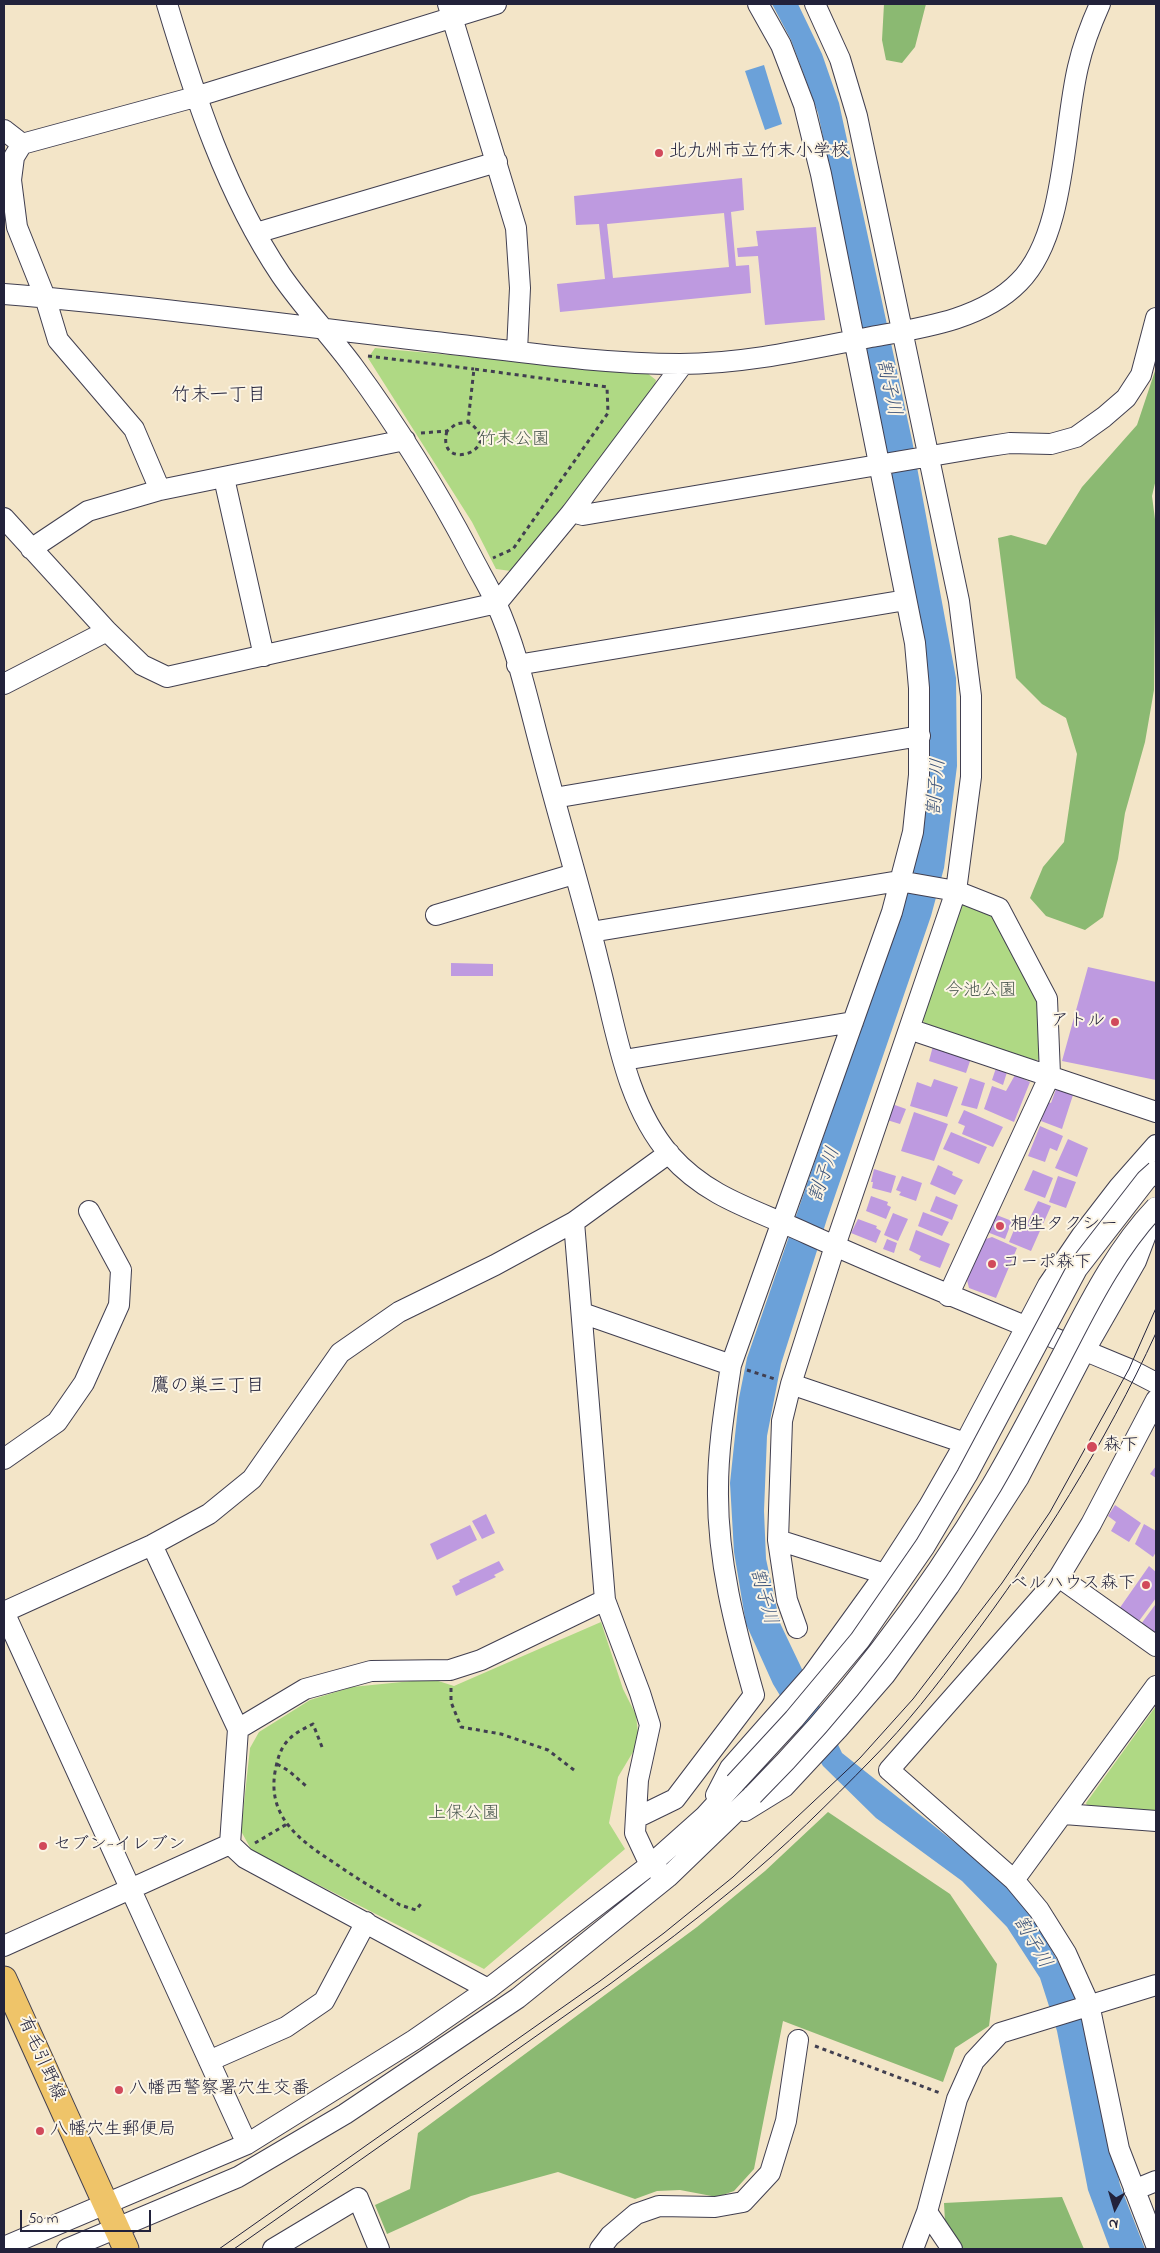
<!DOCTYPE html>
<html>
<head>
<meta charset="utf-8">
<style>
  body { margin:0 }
  #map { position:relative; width:1160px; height:2253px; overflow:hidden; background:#f3e5c8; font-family:"Indie Flower",sans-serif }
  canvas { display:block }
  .frame { position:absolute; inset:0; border:5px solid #22223b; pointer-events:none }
  .north { position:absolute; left:1090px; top:2183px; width:50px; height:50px; -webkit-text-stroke:4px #fcf5e5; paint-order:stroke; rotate:186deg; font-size:14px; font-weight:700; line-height:20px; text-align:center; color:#22223b }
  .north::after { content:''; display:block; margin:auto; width:18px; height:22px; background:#22223b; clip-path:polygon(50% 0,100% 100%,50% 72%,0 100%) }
  .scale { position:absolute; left:20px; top:2210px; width:131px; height:22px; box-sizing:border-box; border:2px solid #22223b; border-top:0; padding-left:6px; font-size:15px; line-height:18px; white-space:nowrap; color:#22223b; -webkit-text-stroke:4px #fcf5e5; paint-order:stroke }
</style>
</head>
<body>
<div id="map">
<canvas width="1160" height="2253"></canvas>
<div class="frame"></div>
<div class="north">N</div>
<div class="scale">50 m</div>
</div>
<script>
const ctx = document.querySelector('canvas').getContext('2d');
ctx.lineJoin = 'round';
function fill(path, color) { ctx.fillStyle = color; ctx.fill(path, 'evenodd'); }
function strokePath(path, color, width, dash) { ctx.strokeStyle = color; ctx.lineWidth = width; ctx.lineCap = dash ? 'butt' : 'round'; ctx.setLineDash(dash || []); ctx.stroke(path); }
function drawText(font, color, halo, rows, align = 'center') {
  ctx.font = font + ' "Indie Flower","Klee One",sans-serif'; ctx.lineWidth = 4; ctx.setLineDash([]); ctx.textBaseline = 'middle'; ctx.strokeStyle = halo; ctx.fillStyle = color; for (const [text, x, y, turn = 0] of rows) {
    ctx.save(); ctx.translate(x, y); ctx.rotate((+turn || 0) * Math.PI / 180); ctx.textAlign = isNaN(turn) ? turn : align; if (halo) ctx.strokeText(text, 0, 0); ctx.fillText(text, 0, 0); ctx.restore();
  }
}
fill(new Path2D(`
  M375 348 647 373 656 380 653 395 511 571 496 569 472 522 368 358Z
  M964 904 990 911 1038 992 1041 1059 1032 1061 926 1025 921 1018 958 907Z
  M601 1622 623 1689 636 1715 639 1742 618 1777 609 1823 625 1849 484 1969 252 1851 241 1831 250 1748 259 1732 310 1700 352 1687 432 1679 454 1686Z
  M1156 1706V1814L1089 1810 1086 1803Z`), '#afd984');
fill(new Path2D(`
  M884 4H926L915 47 902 63 886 60 882 40Z
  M1156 368V479L1152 496 1156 527 1154 690 1145 742 1125 813 1118 859 1103 917 1085 930 1046 916 1030 898 1043 867 1064 842 1077 754 1066 718 1042 704 1016 678 998 538 1011 535 1046 545 1082 487 1137 425Z
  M828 1812 950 1894 997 1964 989 2026 955 2048 943 2082 783 2021 754 2169 734 2191 717 2197 680 2190 657 2191 635 2199 558 2172 471 2196 387 2234 375 2205 410 2189 418 2133 697 1927 765 1871Z
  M1062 2197 1084 2249H961L945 2222 944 2203Z`), '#8bb972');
fill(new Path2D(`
  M772 4H798L822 54 839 103 912 440 956 678 957 766 944 868 931 916 827 1219 781 1364 767 1436 764 1511 766 1559 780 1623 842 1753 982 1864 1008 1888 1036 1921 1072 1988 1082 2018 1120 2185 1145 2249H1110L1088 2190 1057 2031 1040 1978 1007 1927 962 1881 876 1818 823 1766 773 1684 746 1624 734 1552 730 1483 739 1398 747 1358 901 912 924 816 929 748 928 674 858 305 818 113 791 40Z
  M764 65 782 124 765 130 745 71Z`), '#6ba1d9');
fill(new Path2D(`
  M742 178 744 210 731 212 736 266 749 265 751 293 560 312 557 284 605 279 599 224 576 225 574 196ZM724 213 729 267 613 278 607 224Z
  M816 227 825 320 765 325 758 256 738 257 737 248 758 246 756 231Z
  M451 963 493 964V976H451Z
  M1088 967 1156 982V1080L1062 1061Z
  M933 1046 971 1058 966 1073 929 1061Z
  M996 1068 1007 1072 1003 1085 992 1080Z
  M1015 1075 1030 1082 1014 1122 984 1109 992 1086 1006 1091Z
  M970 1078 985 1083 977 1109 961 1105Z
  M934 1079 958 1087 947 1117 910 1106 917 1082 931 1087Z
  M1056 1089 1073 1095 1062 1129 1041 1121 1048 1102 1051 1103Z
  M892 1104 906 1109 900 1124 887 1120Z
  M964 1110 1003 1127 993 1147 962 1134 965 1126 958 1123Z
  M914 1112 948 1124 934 1161 901 1151Z
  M1040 1126 1063 1136 1057 1151 1050 1148 1045 1162 1028 1156Z
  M951 1132 987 1147 979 1164 943 1149Z
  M1068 1139 1088 1148 1077 1177 1055 1168Z
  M938 1165 953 1172 952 1175 963 1180 955 1195 930 1184Z
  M874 1169 896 1176 891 1193 872 1188 873 1182H871Z
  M1033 1170 1053 1178 1045 1198 1024 1190Z
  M902 1176 922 1183 916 1201 899 1195 901 1192 896 1190Z
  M1058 1176 1076 1182 1066 1208 1049 1202Z
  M871 1196 888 1202 887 1205 891 1207 886 1219 866 1211Z
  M936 1196 958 1205 952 1220 930 1211Z
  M1038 1201 1051 1206 1031 1251 1009 1242 1016 1225 1025 1228Z
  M923 1212 949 1222 942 1236 918 1226Z
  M893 1213 908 1219 898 1241 884 1235Z
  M994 1214 1012 1221 1005 1239 987 1232Z
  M858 1219 877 1226 876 1228 881 1231 876 1243 851 1233Z
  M916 1230 950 1244 940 1268 919 1260 921 1256 909 1250Z
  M992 1237 1017 1248 996 1298 969 1288 967 1280 983 1240Z
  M887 1239 897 1243 894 1253 883 1249Z
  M1156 1466V1478L1150 1474Z
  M1115 1505 1141 1523 1129 1542 1111 1531 1116 1522 1108 1516Z
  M486 1514 495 1533 482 1539 472 1521Z
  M1144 1524 1156 1531V1552L1153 1557 1135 1544Z
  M470 1525 477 1540 437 1560 430 1544Z
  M499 1561 504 1570 494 1575 496 1577 456 1596 452 1586 460 1582 459 1580Z
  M1149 1566 1156 1572V1598L1139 1621 1119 1609Z
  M1155 1605 1156 1606V1635L1141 1624Z`), '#be9ae0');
const minor = new Path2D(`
  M167 4C195 97 226 193 281 275 303 307 330 335 353 366 398 427 436 488 471 555 479 571 489 587 496 603 518 651 529 706 543 757 561 826 582 894 599 964 616 1028 625 1103 670 1155 709 1199 757 1210 808 1234 914 1282 1022 1324 1129 1369L1156 1383
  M448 4 516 228 520 288 517 351
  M4 130 22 144
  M256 233 497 162
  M4 294C148 306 291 325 435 342 516 351 598 364 680 364 744 364 809 349 871 337 921 328 982 320 1019 282 1066 235 1063 130 1078 67 1083 45 1091 24 1100 4
  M224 478 264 656
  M160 490 134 429 58 340 45 297 17 227 11 180 14 157 22 144 195 97 496 4
  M572 512 583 515 984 447 1010 443 1051 444 1076 437 1104 417 1126 398 1141 375 1156 318
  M4 518 107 631 142 665 167 677 497 603 572 512 683 364
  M31 549 88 511 160 490 405 440
  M517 665 906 600
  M4 684 107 631
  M554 798 920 736
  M436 915 574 874
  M591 932 899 881 956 891 999 908 1047 999 1050 1075 948 1296
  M909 1029 1156 1112
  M624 1060 853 1022
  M574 1222 605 1600 640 1693 650 1725 638 1780 635 1833 650 1865 660 1872
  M582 1313 731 1365
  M791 1384 965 1443
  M1156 1400 1091 1524 1059 1577 889 1770 1014 1880 1039 1910 1066 1953 1089 2004 1119 2149 1156 2245
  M4 1459 57 1422 84 1383 119 1305 121 1270 89 1211
  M778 1540 885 1574
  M152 1545 238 1729
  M1059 1577 1156 1646
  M4 1612 152 1545 209 1514 252 1479 340 1353 399 1312 495 1265 574 1222 669 1153
  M4 1612 247 2144
  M797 1628 787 1600 778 1540 782 1421 791 1384 835 1246 956 891 971 777V696L959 601 857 116 840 59 815 4
  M716 1795 730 1768 812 1675 885 1574 929 1506 965 1443 1048 1285 1082 1235 1119 1187 1156 1145
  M745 1811 784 1787 838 1729 885 1675 949 1586 1019 1477 1085 1350 1136 1261 1156 1208
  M1064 1814 1156 1821
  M636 1818 675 1799 754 1695C735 1628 717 1559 718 1489 718 1447 725 1406 731 1365L892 912 913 832 919 775V688L915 643 821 174 804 105 781 45 758 4
  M230 1844 238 1729 305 1689 371 1671 450 1670 481 1660 605 1600
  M230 1844 245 1858 488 1989
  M1014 1880 1156 1686
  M4 1946 230 1844
  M209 2061 286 2027 324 2001 366 1922
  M1134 2190 1156 2181
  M927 2212 952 2249
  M4 2247 247 2144 414 2040 488 1989 650 1865 705 1816 735 1783
  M67 2249 238 2177 345 2114 518 1998 668 1877 753 1795
  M273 2249 358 2198 379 2249
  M600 2249 610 2236 636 2214 659 2206 715 2207 743 2202 770 2173 786 2121 798 2040
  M913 2249 927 2212 957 2099 974 2061 1000 2033 1156 1985`);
const major = new Path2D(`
  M4 1979 126 2249`);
strokePath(minor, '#413f50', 22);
strokePath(major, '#413f50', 27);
strokePath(new Path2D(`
  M368 356 474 369
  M447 431C435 475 509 449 468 422
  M421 433 447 431 456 424 468 422 474 369 607 387 608 413 513 549 493 558
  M747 1370 775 1379
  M451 1688V1702L461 1727 501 1734 548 1750 574 1770
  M322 1747 313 1724C288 1736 280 1744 275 1772 267 1820 304 1843 339 1866 359 1880 380 1892 400 1905L416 1910 423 1901
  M277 1764 289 1771 306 1786
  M255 1843 287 1824
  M815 2046 940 2093`), '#413f50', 3, [4, 4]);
strokePath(minor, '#fff', 20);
strokePath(major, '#efc469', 25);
strokePath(new Path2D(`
  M219 2249 600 1981 664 1933 733 1877 860 1758 913 1699 1002 1583 1050 1512 1129 1369 1156 1308
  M234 2249 610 1984C653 1952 696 1920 737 1886 785 1847 829 1803 872 1759 906 1725 937 1685 966 1646 1040 1548 1105 1444 1156 1333`), '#22223b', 1);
const minorBridge = new Path2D(`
  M735 1783 794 1719 860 1640 925 1546 967 1475 1077 1269 1146 1180 1156 1171
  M753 1795C845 1703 925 1597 992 1485 1019 1439 1044 1390 1069 1342 1093 1295 1119 1246 1156 1207`);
strokePath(minorBridge, '#413f50', 22, []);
strokePath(minorBridge, '#fff', 20);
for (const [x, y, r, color] of [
  [659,153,5,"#d1495b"],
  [1115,1022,5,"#d1495b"],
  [1000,1226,5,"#d1495b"],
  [992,1264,5,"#d1495b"],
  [1092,1447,6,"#d1495b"],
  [1146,1585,5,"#d1495b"],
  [43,1846,5,"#d1495b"],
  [119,2090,5,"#d1495b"],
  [40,2131,5,"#d1495b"]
]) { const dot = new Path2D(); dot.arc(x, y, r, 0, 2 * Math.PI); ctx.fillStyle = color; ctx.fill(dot); strokePath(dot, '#fcf5e5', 2); }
drawText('18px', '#22223b', '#fcf5e5', [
  ["北九州市立竹末小学校",669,153],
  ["アトル",1105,1022,"right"],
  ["相生タクシー",1010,1226],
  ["コーポ森下",1002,1264],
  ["森下",1103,1447],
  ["ベルハウス森下",1136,1585,"right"],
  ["セブン-イレブン",53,1846],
  ["八幡西警察署穴生交番",129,2090],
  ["八幡穴生郵便局",50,2131]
], 'left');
drawText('18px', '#4c5951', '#fcf5e5', [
  ["竹末公園",514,441],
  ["今池公園",981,992],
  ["上保公園",464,1815]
]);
drawText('18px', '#22223b', '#fcf5e5', [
  ["有毛引野線",40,2059,66]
]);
drawText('italic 19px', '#3f557a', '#fcf5e5', [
  ["割子川",887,388,78],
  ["割子川",938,787,-85],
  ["割子川",826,1175,-70],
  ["割子川",762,1597,75],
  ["割子川",1031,1943,60]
]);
drawText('19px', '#22223b', '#fcf5e5', [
  ["竹末一丁目",219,397],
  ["鷹の巣三丁目",208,1388]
]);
</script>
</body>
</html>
